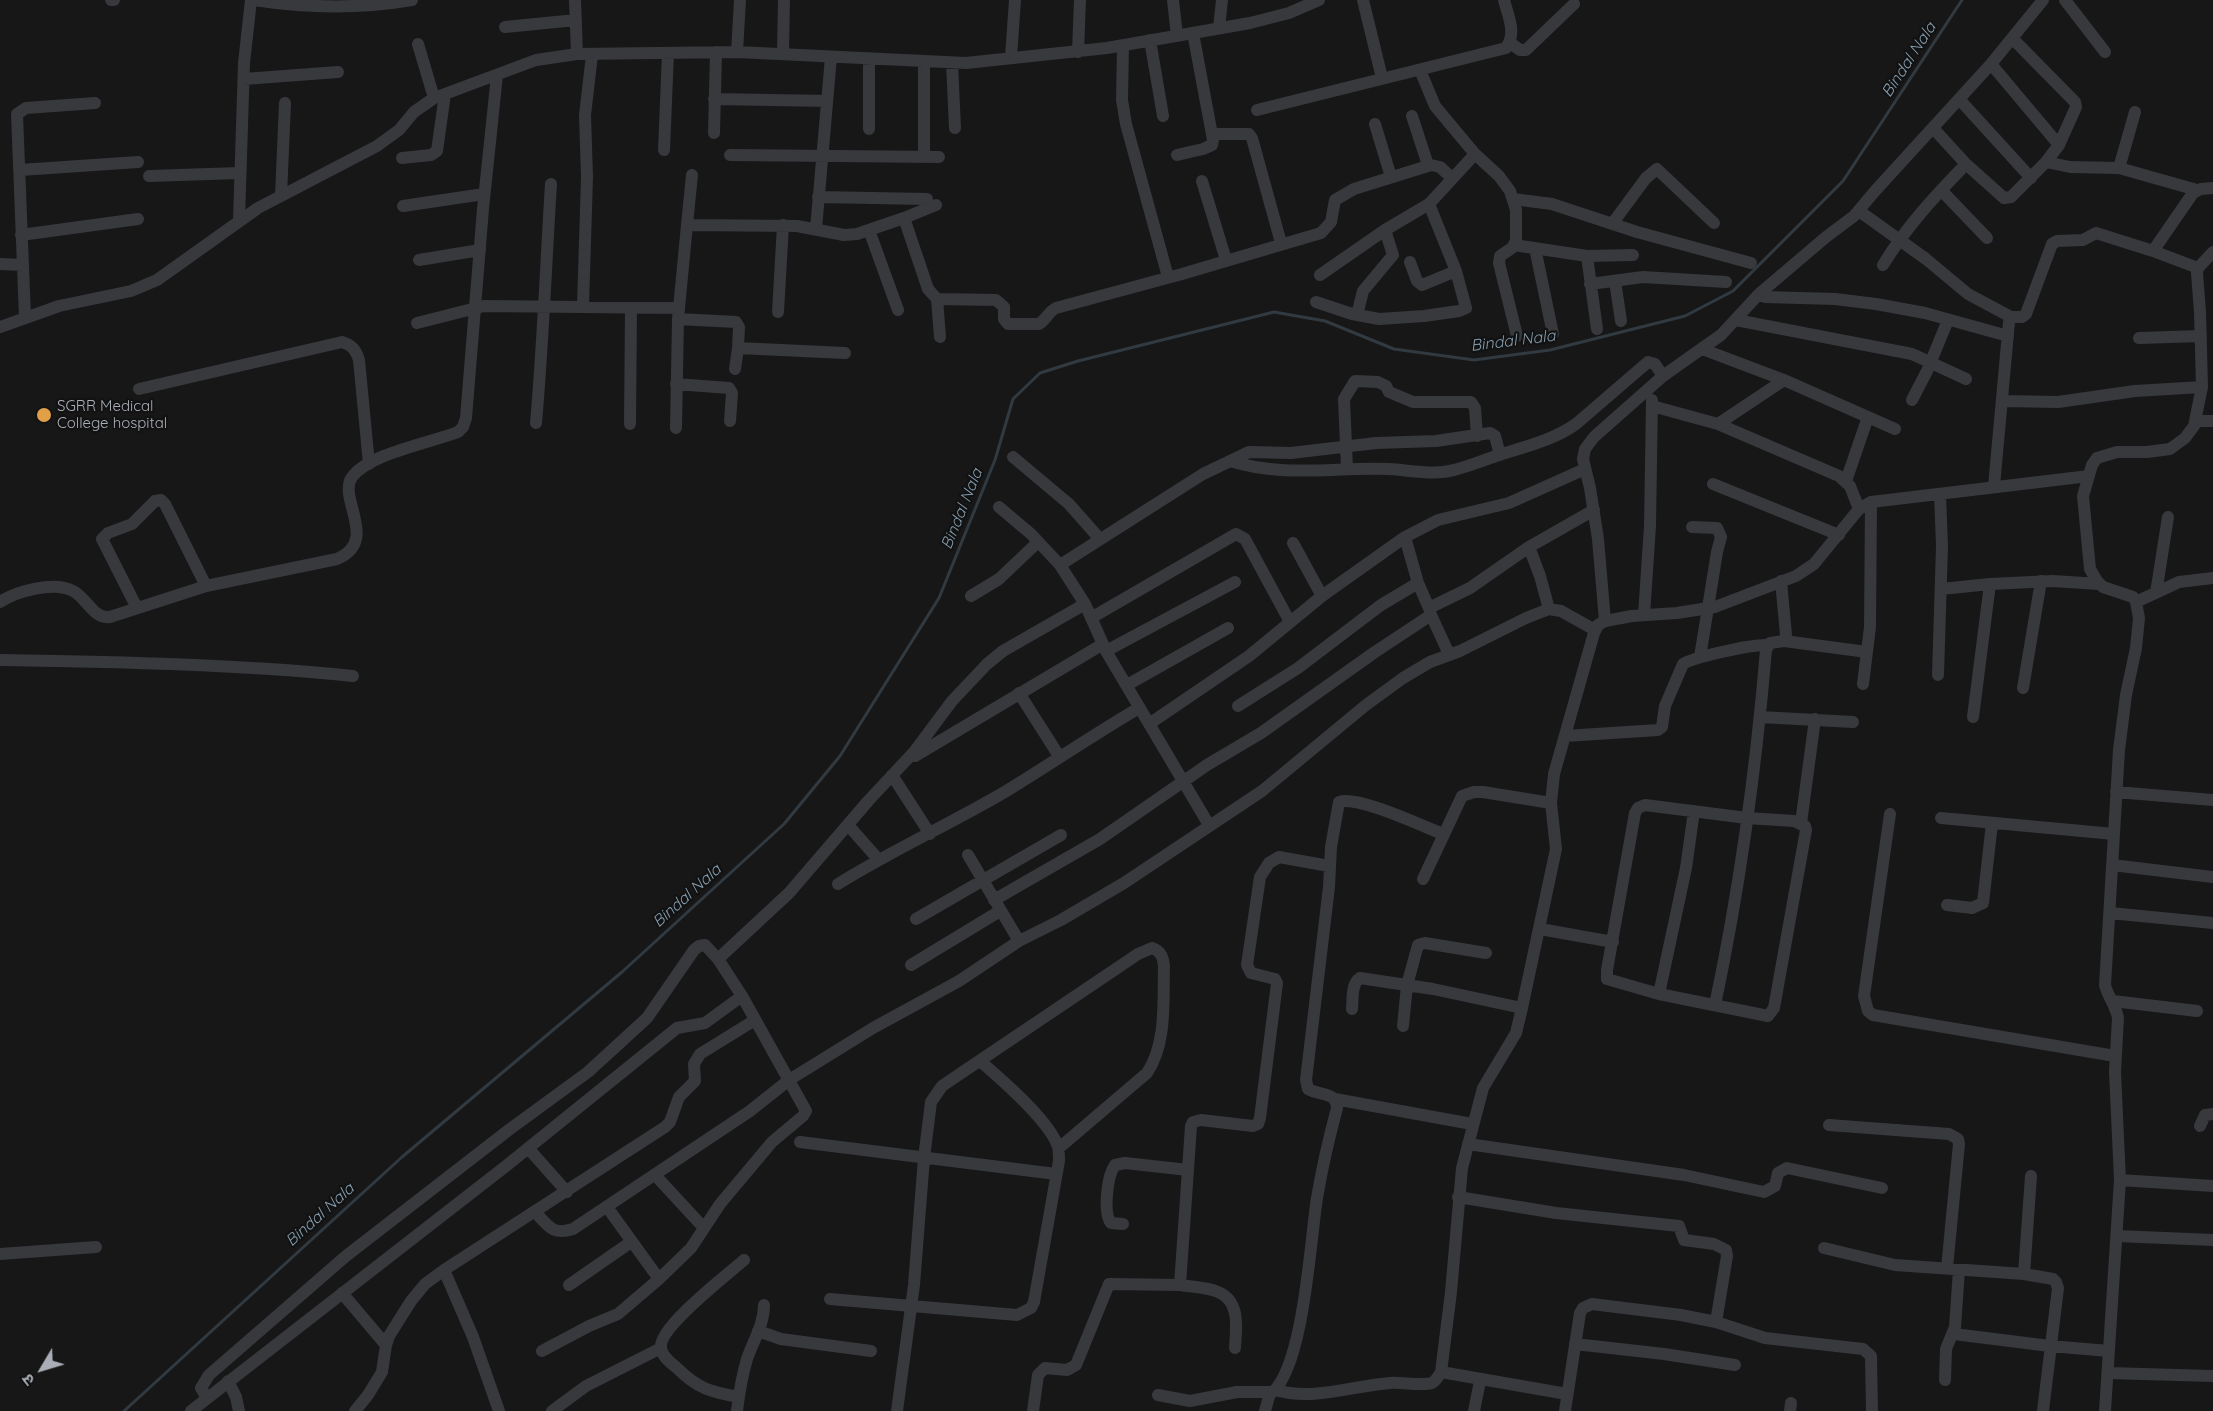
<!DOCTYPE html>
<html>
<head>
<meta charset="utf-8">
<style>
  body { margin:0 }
  #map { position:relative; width:2213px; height:1411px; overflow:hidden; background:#171718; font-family:Quicksand,"Noto Sans Devanagari",sans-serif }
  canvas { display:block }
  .north { position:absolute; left:12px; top:1339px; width:60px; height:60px; -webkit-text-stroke:4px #121213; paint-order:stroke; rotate:232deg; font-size:16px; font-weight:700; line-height:24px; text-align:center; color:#aaafb7 }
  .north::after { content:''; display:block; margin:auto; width:21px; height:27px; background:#aaafb7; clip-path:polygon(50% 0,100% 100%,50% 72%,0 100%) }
</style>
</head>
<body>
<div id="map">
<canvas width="2213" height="1411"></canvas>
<div class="north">उ</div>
</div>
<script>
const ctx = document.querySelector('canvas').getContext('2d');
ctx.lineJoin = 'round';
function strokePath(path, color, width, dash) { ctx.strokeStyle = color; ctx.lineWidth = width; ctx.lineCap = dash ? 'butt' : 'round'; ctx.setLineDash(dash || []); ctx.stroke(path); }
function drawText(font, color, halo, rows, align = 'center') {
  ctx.font = font + ' Quicksand,sans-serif'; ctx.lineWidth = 4.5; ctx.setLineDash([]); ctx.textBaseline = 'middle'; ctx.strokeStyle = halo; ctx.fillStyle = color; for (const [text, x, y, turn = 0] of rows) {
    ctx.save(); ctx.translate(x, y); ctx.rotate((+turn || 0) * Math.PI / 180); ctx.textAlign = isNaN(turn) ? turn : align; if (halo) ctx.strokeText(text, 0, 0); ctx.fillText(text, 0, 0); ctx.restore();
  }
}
strokePath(new Path2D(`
  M124 1411 402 1157 622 972 784 824 840 756 939 598 995 460 1013 399 1040 373 1078 361 1274 312 1325 321 1394 349 1474 360 1550 350 1685 316 1733 291 1843 181 1962 0`), '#313a40', 3);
strokePath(new Path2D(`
  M111 0H114
  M254 0C306 8 359 9 412 0
  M575 0 577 54
  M1173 0 1177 36
  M1363 0 1382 78
  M2065 0 2105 52
  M505 27 576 20
  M1219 28 1222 0
  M1150 40 1163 116
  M1510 43 1520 50H1526L1574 4
  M418 44 434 98
  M1123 46 1122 100 1126 124 1168 277
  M737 52 740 0
  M1078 52 1080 0
  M783 53 784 0
  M1011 57 1015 0
  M869 59V129
  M924 62V157
  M952 63 955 128
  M1991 64 2059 145
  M1420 70 1435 106 1475 154 1499 176 1510 191 1516 210V241L1512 248 1500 256 1499 263 1517 336
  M244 79 338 72
  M714 99 827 101
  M1959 99 2031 178
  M1257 110 1506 48C1517 33 1508 16 1504 0
  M1412 116 1428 165
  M1375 124 1391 177
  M714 133 716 52
  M1212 134H1249L1252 138 1281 243
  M664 150 668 53
  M730 155 939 157
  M1177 155 1203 149 1212 145 1213 140 1193 33
  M402 158 431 155 437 151 445 94
  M2046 162 2070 167 2119 168 2197 190
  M1966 164 2004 198 2011 197 2046 162 2059 145 2076 107 2075 102 2012 38
  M2119 168 2135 112
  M20 170 138 162
  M149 176 240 173
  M1202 181 1226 260
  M1941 190 1987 238
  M281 196 285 103
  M818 197 927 199
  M1513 199 1552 204 1637 232 1751 263
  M403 206 484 194
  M1859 211 1926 259 1968 294 2011 317
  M904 218 936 205
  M239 220 244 63 251 0
  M1612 224 1646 178 1657 169 1714 223
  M687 225 692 175
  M816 229 831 57
  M869 230 898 310
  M21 235 138 219
  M1514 245 1587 256 1633 255
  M1535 248 1553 334
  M2153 251 2198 268
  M1587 256 1597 329
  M419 260 480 250
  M1410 262 1417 281 1422 285 1456 271
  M0 264 23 265
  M1883 265C1906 227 1935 196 1966 164L1933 128
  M1320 275 1385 230 1429 204 1475 154
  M1615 281 1621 321
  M1590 284 1643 277 1726 282
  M1759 294 1765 297 1835 299 1876 304 1925 313 2008 336
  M937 299 940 337
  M1316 302 1352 314 1379 319 1424 316 1459 311 1466 308 1456 271 1429 204
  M583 306 587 177 585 115 592 55
  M679 308 687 225 797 226 844 235 857 234 904 218 928 289 937 299 996 300 1004 307V319L1008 324H1039C1046 320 1048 312 1056 308L1182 274 1321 233 1331 222 1335 200 1354 189 1431 165 1440 167 1452 178
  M778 312 783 225
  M1357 315 1363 291 1393 255 1385 230
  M25 317 17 114 26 108 95 103
  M1736 320 1912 354 1966 379
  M417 323 484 306 679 308 678 319 736 322 739 327 738 348 845 353
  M0 327 59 306 131 291 157 280 258 208 377 146 399 130 414 112 434 98 536 60 577 54 737 52 966 63 1107 48 1250 23 1289 13 1319 0
  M2139 338 2201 336
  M1702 349 1784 380
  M735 369 738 348
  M676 384 729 388 732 393 730 421
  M139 389 342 342C352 345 356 350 359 360L369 464
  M1912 400 1927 371 1948 320
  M2003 401 2058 402 2135 391 2202 387
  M1652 406 1718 424 1839 476 1850 486 1859 509
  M2197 421H2213
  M536 423C543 343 546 263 551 184
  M630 424 631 308
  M1718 424 1784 380 1895 429
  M676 428 678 319
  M1013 457 1069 504 1099 538
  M1230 461C1285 478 1333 467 1389 469 1407 470 1425 474 1443 472 1461 470 1478 462 1496 456 1523 447 1552 441 1576 424L1648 362 1655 364 1663 376
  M1347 469 1344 399 1355 381 1378 382 1386 386 1389 392 1413 402H1471L1475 408 1477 436
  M1846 481 1868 417
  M1713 484 1839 535
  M1994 486 2009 322 2011 317H2022L2026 314 2052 244 2057 241 2083 240 2096 233 2153 251 2193 193 2201 189 2213 188
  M999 507 1031 534 1060 565 1085 604 1106 651 1209 825
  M1692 527 1717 528 1721 537 1717 552 1700 657
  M1405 537 1418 583 1429 608
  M1293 543 1322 596
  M1529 547 1594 510
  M1060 565 1203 474 1249 452 1291 453 1376 443 1436 441 1490 433 1495 436 1500 455
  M1941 589 1990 584
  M2156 593 2168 517
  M971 596 999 579 1038 542
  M0 602C17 591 54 581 73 591 87 598 93 619 110 617L206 586 337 559C380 541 337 498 352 477 370 453 430 443 458 432L463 427 466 418 483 209 497 75
  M2136 602 2179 582 2213 578
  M137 608 102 539 108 533 132 524 155 501 161 500 165 504 206 586
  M1431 615 1449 654
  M1644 615 1650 526 1652 400
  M1091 618 1236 534 1245 539 1290 622
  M1605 621 1598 539 1590 488 1583 459 1585 449 1594 437 1663 376 1721 335 1759 294 1826 237 1854 216 1875 191 1991 64 2043 0
  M1784 641 1867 652
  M1106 651 1235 582
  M0 660C118 662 236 664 353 676
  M1938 675 1942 546 1940 494
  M1863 684 1870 627 1871 502
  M1127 685 1228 628
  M2023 688 2041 581
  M1019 693 1059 756
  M1238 706 1298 668 1381 605 1418 583
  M1760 717 1853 722
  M1973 717 1990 584 2053 581 2099 584
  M1149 724 1249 656 1322 596 1405 537 1438 520 1509 503 1585 469
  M1565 736 1658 730 1662 727 1665 706 1683 664C1694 657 1753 644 1767 645
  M915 756 1103 644
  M892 775 930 834
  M2116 792 2213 800
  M1645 805 1747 818 1794 821 1805 826 1806 830 1774 1008 1768 1016 1659 994 1607 979V970L1635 813 1638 808Z
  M1890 814 1864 996 1868 1011 1873 1015 2115 1056
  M1941 818 2114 834
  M1801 823 1815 719
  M848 825 878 859
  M968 855 1019 941
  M2112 865 2213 877
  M1423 879 1462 796 1474 792H1483L1551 803
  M838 884C891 851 948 825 1003 793 1049 765 1093 735 1139 708
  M994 900 1100 839 1207 765 1261 733 1375 652 1431 615 1429 608 1470 588 1529 547 1540 576 1549 609
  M1947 905 1972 908 1983 903 1992 823
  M2110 913 2213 923
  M916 919 1061 835
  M1540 929 1613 942
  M911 965 1000 911
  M1659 994 1686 868 1694 811
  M2113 1001 2197 1011
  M1715 1005C1740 887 1756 769 1766 650L1770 643 1784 641 1786 635 1781 581
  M1352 1009C1353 999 1351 984 1360 978L1433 989 1522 1008
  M1403 1026 1407 985 1418 945 1425 943 1486 953
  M1335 1099 1472 1124
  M1829 1125 1949 1134 1958 1139 1959 1144 1947 1268
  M2200 1126 2205 1115 2213 1114
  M800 1142 1056 1174
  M1468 1144 1684 1175 1764 1192 1775 1186 1778 1173 1787 1168 1882 1188
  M528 1148 567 1192
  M655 1175 704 1228
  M2120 1180 2213 1186
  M1458 1197 1556 1213 1679 1226 1684 1240 1714 1244 1726 1250 1727 1256 1716 1322
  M607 1207 659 1279
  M535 1212C548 1225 552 1236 573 1229L750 1111 789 1080 873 1028 959 981 1019 941 1061 920 1124 883 1262 791 1366 705 1403 678 1430 662 1460 651 1526 618 1549 609 1561 611 1595 630
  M1123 1224 1111 1223C1103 1213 1107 1176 1115 1165L1125 1163 1188 1170
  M2117 1236 2213 1240
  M1824 1248 1895 1265 2024 1274 2053 1279 2056 1282 2058 1288 2043 1411
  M0 1254 96 1247
  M444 1270 473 1337 499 1411
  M2024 1274 2031 1176
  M569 1285 631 1242
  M1180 1285C1192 1287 1208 1287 1218 1292 1241 1301 1236 1329 1235 1348
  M342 1293 386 1345
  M830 1299 1017 1315 1031 1308 1034 1302 1059 1161C1059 1156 1059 1151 1058 1147 1050 1121 1001 1079 980 1061
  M758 1331 781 1339 871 1351
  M1954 1334 2050 1346 2109 1351
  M1575 1344 1664 1354 1735 1365
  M542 1351 589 1326 618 1314 659 1279 691 1248 720 1204 772 1142 803 1116 806 1111 742 996 718 959 789 893 869 800 914 752 952 701 987 664 1003 651 1085 604
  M1441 1372 1567 1394
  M2108 1373 2213 1376
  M1945 1380 1946 1349 1955 1327 1959 1270
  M228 1381 236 1397 239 1411
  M1275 1390C1314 1401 1352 1386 1390 1383 1401 1382 1423 1386 1432 1383 1436 1381 1438 1377 1441 1372L1451 1292 1462 1168 1483 1088 1516 1033 1522 1008 1556 849 1551 803 1554 774 1594 633 1598 625 1605 621 1632 616 1677 613 1715 607 1796 576 1814 564 1859 509 1871 502 2089 476
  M1158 1395 1190 1401 1237 1392H1273C1304 1362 1310 1243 1317 1198 1322 1168 1329 1138 1337 1108 1336 1091 1320 1096 1308 1089L1306 1080 1329 887 1331 847 1339 802C1357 795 1422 826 1443 834
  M739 1397C711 1392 698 1389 677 1368 671 1363 661 1356 661 1347 659 1327 728 1274 744 1260
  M207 1398 201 1388 209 1375 346 1256 510 1129 588 1072 647 1018 694 950 699 946 705 945 718 959
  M191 1411 506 1166 677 1028 705 1023 742 996
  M355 1411 368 1395 382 1372 386 1345 389 1336 411 1301 425 1284 444 1270 665 1127 670 1122 679 1097 695 1081 694 1064 700 1054 755 1020
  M552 1411 586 1386 661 1348
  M737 1411C739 1394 742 1376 747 1359 753 1341 764 1325 764 1305
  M897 1411 914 1285 924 1158 931 1102 942 1086 1138 954 1152 948C1161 951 1163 957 1164 966 1163 1001 1167 1043 1147 1073L1059 1148
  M1033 1411 1038 1375 1045 1368 1067 1370 1076 1365 1109 1284 1180 1285 1191 1126 1193 1122 1201 1120 1253 1126 1258 1124 1260 1118 1277 983 1275 979 1251 973 1247 965 1260 877 1269 863 1279 857 1329 866
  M1265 1411 1270 1393
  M1474 1411 1480 1381
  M1565 1411 1580 1313 1583 1308 1592 1304 1681 1315 1716 1322 1765 1338 1863 1349 1871 1356 1872 1411
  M1790 1411 1791 1403
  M2105 1411 2120 1180 2115 1072 2118 1018C2116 1006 2108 997 2105 985L2119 750 2126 695 2136 648 2139 618 2136 602 2133 597 2103 587 2097 581 2090 569 2083 496 2092 465 2097 458 2117 452H2147L2170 449 2185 438 2194 426 2202 387 2200 312 2197 273 2198 268 2213 252`), '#38393d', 12);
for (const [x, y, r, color] of [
  [44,415,8,"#e1a047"]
]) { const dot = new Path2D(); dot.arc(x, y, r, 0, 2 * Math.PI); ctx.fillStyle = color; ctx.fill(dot); strokePath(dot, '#121213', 2); }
drawText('15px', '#aaafb7', '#121213', [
  ["SGRR Medical",57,406],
  ["College hospital",57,423]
], 'left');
drawText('italic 16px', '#859eaf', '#121213', [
  ["Bindal Nala",1909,60,-57],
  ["Bindal Nala",1513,341,-7],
  ["Bindal Nala",962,509,-68],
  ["Bindal Nala",687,896,-42],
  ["Bindal Nala",320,1215,-42]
]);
</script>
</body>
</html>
